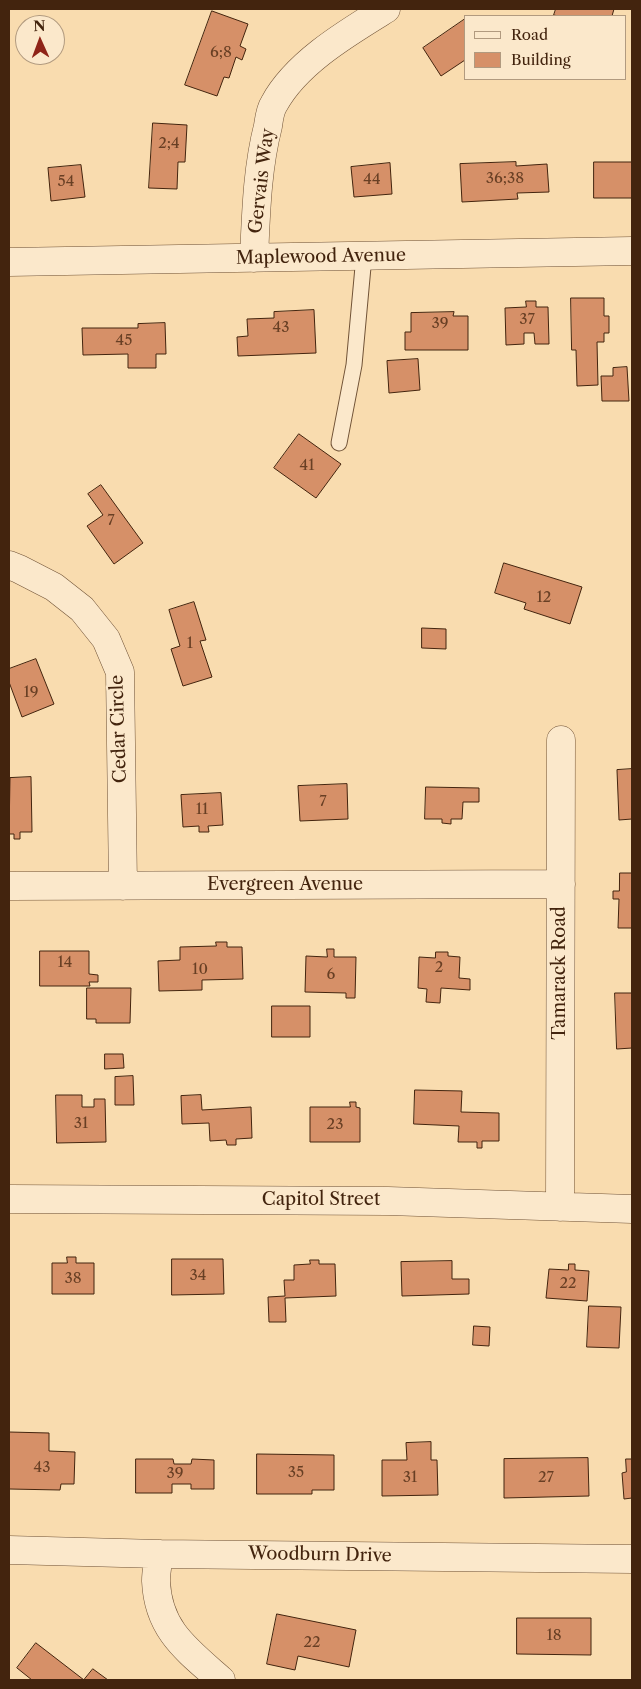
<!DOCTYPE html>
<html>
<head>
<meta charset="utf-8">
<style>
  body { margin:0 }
  #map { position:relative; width:641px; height:1689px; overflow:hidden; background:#f9dcaf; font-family:"Libre Caslon Text",serif }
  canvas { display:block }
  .frame { position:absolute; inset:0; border:10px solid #43240e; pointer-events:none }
  .legend { position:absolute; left:464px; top:15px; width:162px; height:65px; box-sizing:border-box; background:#fbe8cb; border:1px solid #b19a7f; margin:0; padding:6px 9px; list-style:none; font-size:15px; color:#43240e }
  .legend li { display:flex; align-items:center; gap:10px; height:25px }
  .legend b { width:25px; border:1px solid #b19a7f }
  .north { position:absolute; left:15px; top:15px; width:50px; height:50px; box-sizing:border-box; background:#fbe8cb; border:1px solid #b19a7f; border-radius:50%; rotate:358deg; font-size:14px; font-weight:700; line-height:20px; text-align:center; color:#43240e }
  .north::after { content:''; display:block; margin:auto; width:18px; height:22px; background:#8f2418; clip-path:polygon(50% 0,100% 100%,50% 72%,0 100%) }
</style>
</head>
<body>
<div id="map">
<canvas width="641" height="1689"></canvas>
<div class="frame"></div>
<ul class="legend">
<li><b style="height:6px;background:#fbe8cb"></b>Road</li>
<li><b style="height:14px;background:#d69068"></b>Building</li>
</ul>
<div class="north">N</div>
</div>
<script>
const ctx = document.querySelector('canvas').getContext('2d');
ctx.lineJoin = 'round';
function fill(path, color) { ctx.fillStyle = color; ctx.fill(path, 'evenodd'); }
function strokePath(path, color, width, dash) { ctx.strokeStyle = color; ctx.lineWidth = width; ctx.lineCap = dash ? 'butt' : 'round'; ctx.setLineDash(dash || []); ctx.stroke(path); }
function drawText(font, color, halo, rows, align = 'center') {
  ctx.font = font + ' "Libre Caslon Text",serif'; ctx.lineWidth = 4; ctx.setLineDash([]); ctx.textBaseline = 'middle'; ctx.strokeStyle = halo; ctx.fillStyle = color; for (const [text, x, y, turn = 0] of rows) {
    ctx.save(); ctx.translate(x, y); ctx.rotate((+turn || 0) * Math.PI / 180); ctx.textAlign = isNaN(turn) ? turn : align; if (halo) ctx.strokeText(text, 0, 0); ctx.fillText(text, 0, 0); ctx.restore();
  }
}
const building = new Path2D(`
  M556 9H614L612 16H558L554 15Z
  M212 11 248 24 240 46 246 49 242 60 236 57 229 78 224 77 217 96 185 85Z
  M465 19V60L441 76 423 48Z
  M153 123 187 125 185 162H178L177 189 149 188Z
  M516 162V166L547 164 549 192 517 193 518 199 462 202 460 164Z
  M594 162H632V198H594Z
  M390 163 392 194 354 197 351 167Z
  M81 165 85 197 51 201 48 168Z
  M571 298H604V316H609V333H604V342H597L598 385 577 386 576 350H572Z
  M526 301H536V307H548L549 344H535L534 333H524V344L506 345 505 308 526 307Z
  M314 310 316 353 238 356 237 337 248 336 247 319 274 318V312Z
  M454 312 453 316H468V350H405V332H411V313Z
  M165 323 166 354H156V368H128V354L83 355 82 328H138V324Z
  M418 359 420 390 389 393 387 361Z
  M627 367 629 401H602L601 376H613V368Z
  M299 434 341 464 316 498 274 468Z
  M101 485 143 543 114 564 87 526 103 515 88 494Z
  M504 563 582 587 570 624 524 609 526 603 495 593Z
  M194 602 206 640 200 641 212 677 183 686 171 649 180 646 169 610Z
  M422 628 446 629V649L422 648Z
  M36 659 54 704 22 717 9 682V669Z
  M632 769V819L619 820 617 770Z
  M31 777 32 832H20V839H14V834H9L10 778Z
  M347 784 348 819 300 821 298 786Z
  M426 787 479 788V802H463L462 819H451V824L442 823V819H425Z
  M221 793 223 825 208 826 209 832H199V826L183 827 181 795Z
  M620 873H632V928H618L619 899H613V891H619Z
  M216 942H227V947H242L243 979 202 980V990L159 991 158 961 180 960V947L216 946Z
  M327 949H334V957H356L355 998H346V993L305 992 306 956 327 957Z
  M40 951H89V974L98 975V982H89L90 986H40Z
  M436 952H448V956L460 957 459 978 470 979V990L441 988 440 1003 426 1002 427 989 418 988 419 957 435 958Z
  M87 988H131L130 1023H96V1019H87Z
  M615 993H632V1048L617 1049Z
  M272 1006H310V1037H272Z
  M105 1054H123L124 1068 105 1069Z
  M133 1076 134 1105H115V1077Z
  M415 1090 462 1091 461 1112 499 1113V1141H482V1148H477V1142H458L459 1126 414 1124Z
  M56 1095H82V1107H94V1099H105L106 1142 57 1143Z
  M201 1095 202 1110 251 1107 252 1138 236 1139V1145H227L226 1140 210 1141 209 1123 182 1124 181 1096Z
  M350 1102H356V1107L360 1108V1142H310V1107H350Z
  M67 1257H76V1263H94V1294H52V1263H67Z
  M172 1259H223L224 1294 172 1295Z
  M310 1260H319V1264H335L336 1296 285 1298 286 1322H269L268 1297 285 1296 284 1280H294V1265L310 1264Z
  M452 1261V1279H469V1294L402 1296 401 1262Z
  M569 1264H575V1270L589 1271 587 1301 546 1298 549 1269 568 1270Z
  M589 1306 621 1307 619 1348 587 1347Z
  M474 1326 490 1327 489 1346 473 1345Z
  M9 1432 49 1433V1451L75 1452 74 1484H61L60 1490 9 1489Z
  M431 1442V1460H437L438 1495 382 1496V1460H407L406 1443Z
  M257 1454 334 1455V1490H312V1494H257Z
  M588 1458 589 1496 504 1498V1459Z
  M136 1459H173L174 1464H191L192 1459 214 1460V1489H191V1484H172V1493H136Z
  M626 1459H632V1498L624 1499 622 1473 626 1472Z
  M277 1614 356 1630 349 1667 298 1656 295 1670 267 1664Z
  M517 1618H591V1655L517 1654Z
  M36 1643 84 1680H32L17 1668Z
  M93 1669 108 1680H84Z`);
fill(building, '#d69068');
strokePath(building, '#43240e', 1);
const lane = new Path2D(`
  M339 443 354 365 364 256`);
const street = new Path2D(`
  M254 258C256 214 257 169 268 126 269 119 270 110 274 104 296 63 347 33 386 9
  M9 262 632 251
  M9 565 19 569 54 587 82 609 106 639 120 672 123 886
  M9 886 561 884
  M9 1199 388 1201 632 1209
  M560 1207 561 740
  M9 1550 159 1554 632 1559
  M159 1554C158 1562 156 1572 156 1581 158 1630 187 1650 221 1680`);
strokePath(lane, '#705236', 17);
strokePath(street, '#705236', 29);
strokePath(lane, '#fbe8cb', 15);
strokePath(street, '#fbe8cb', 28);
drawText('15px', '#683f24', null, [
  ["6;8",221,53],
  ["2;4",169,144],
  ["36;38",505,179],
  ["44",372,180],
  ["54",66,182],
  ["37",527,320],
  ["39",440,324],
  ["43",281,328],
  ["45",124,341],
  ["41",307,466],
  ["7",111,521],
  ["12",544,598],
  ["1",190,644],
  ["19",31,693],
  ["7",323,802],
  ["11",202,810],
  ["14",65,963],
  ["2",439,968],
  ["10",200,970],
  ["6",331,975],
  ["31",81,1124],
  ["23",335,1125],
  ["34",198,1276],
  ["38",73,1279],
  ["22",568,1284],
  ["43",42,1468],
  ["35",296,1473],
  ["39",175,1474],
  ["31",410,1478],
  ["27",546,1478],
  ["18",554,1636],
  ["22",312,1643]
]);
drawText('18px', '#43240e', '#fbe8cb', [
  ["Gervais Way",262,181,-83],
  ["Maplewood Avenue",321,257,-1],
  ["Cedar Circle",119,729,-92],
  ["Evergreen Avenue",285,885],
  ["Tamarack Road",560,973,-90],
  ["Capitol Street",321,1200],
  ["Woodburn Drive",320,1555,1]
]);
</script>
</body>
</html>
